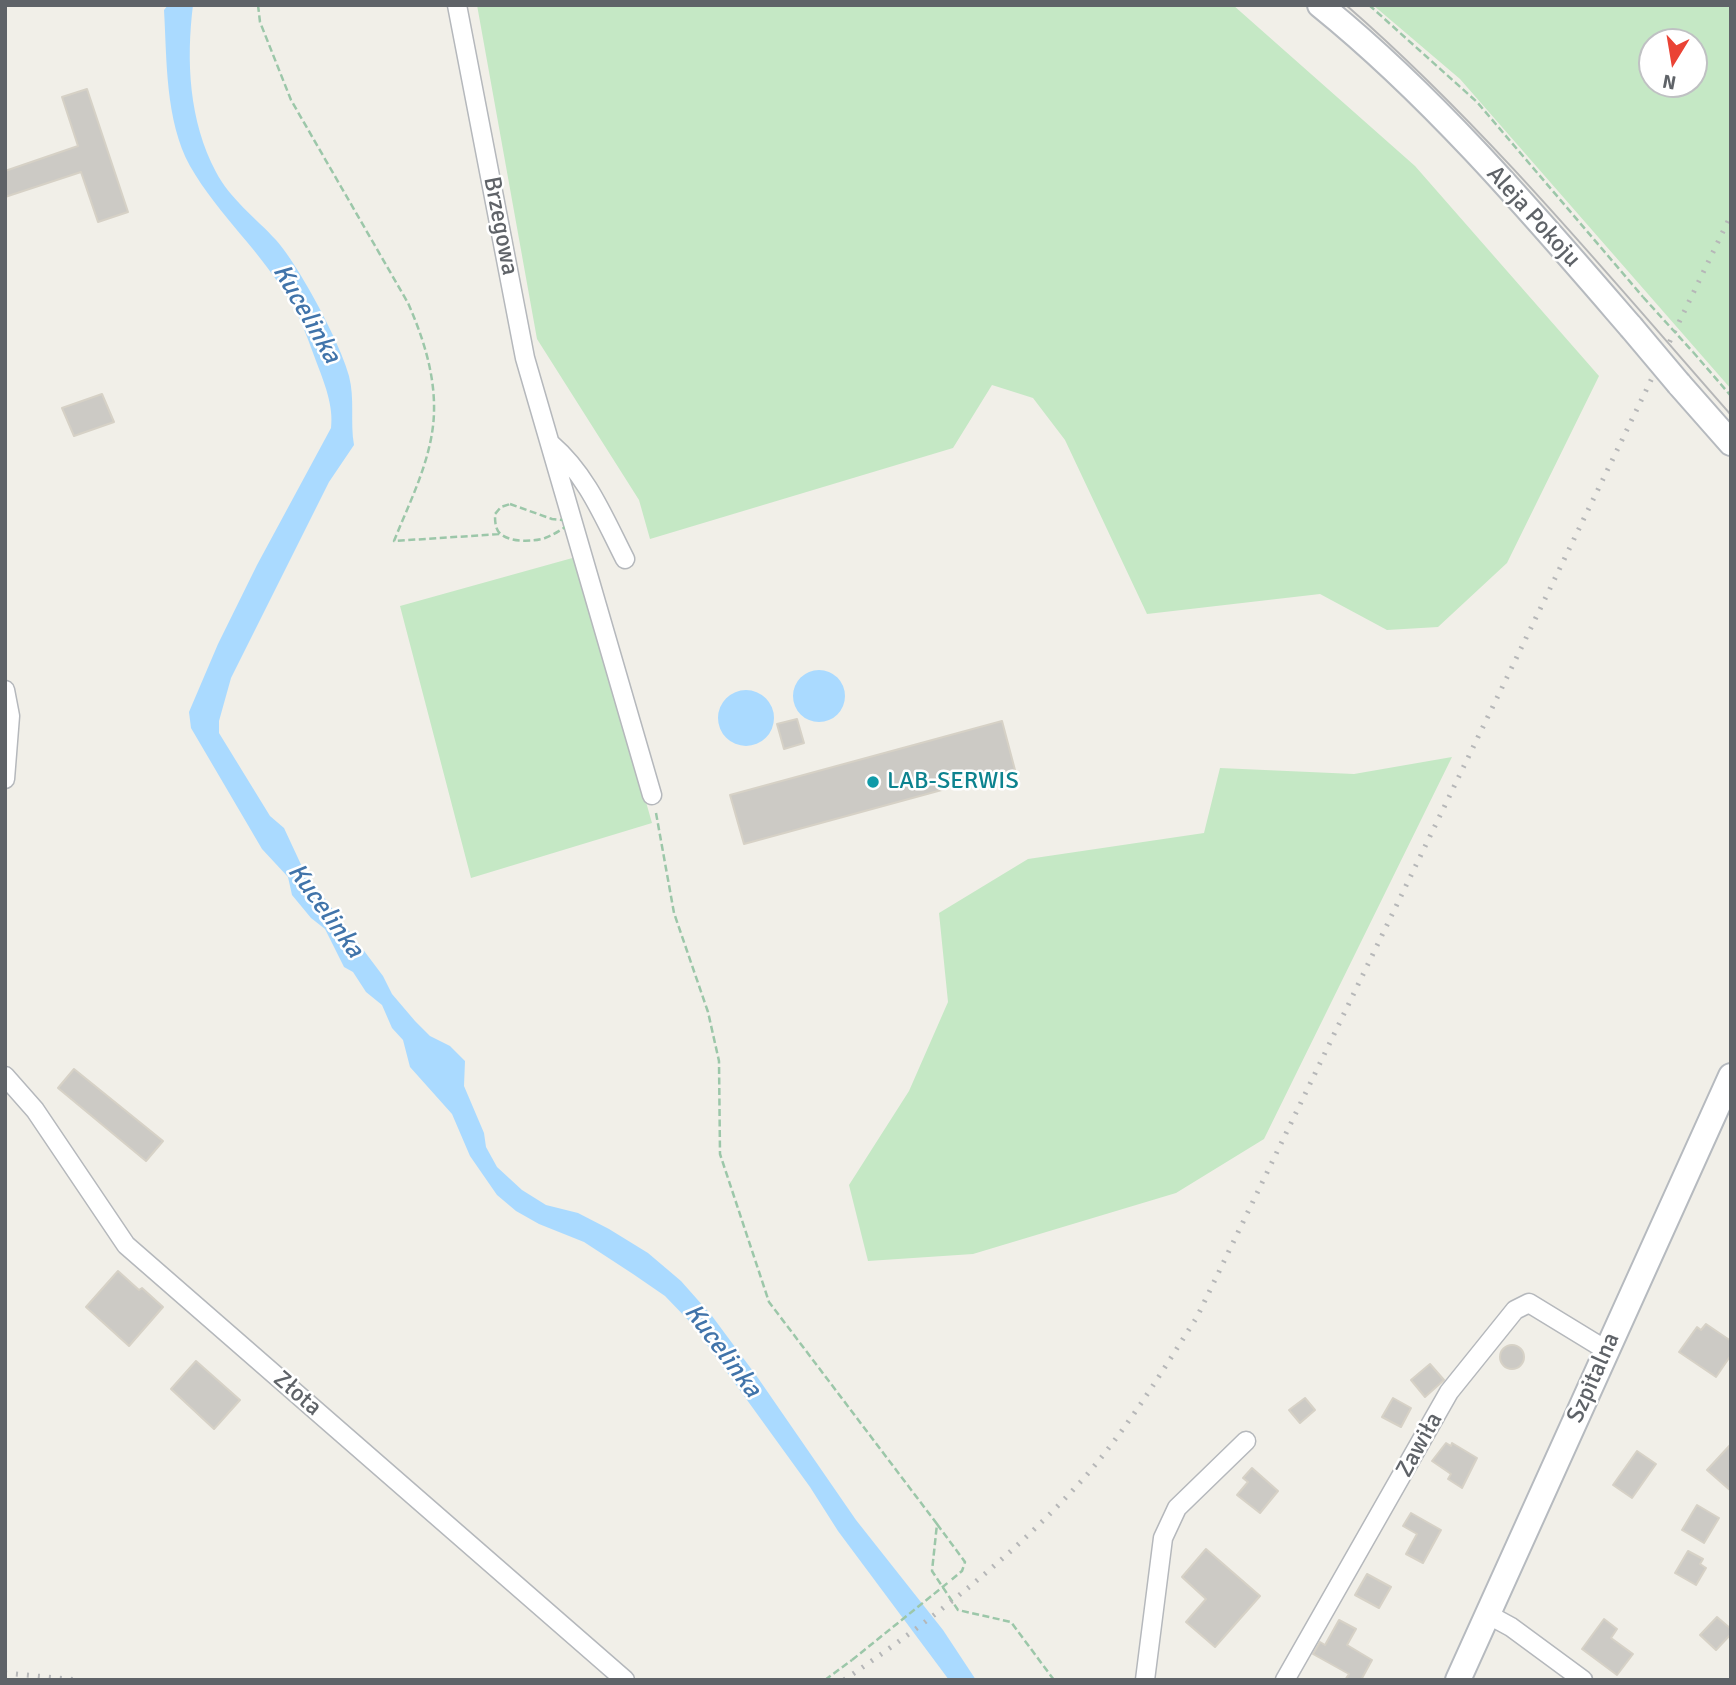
<!DOCTYPE html>
<html>
<head>
<meta charset="utf-8">
<style>
  body { margin:0 }
  #map { position:relative; width:1736px; height:1685px; overflow:hidden; background:#f1efe8; font-family:Signika,sans-serif }
  canvas { display:block }
  .frame { position:absolute; inset:0; border:7px solid #5f6368; pointer-events:none }
  .north { position:absolute; left:1638px; top:28px; width:70px; height:70px; box-sizing:border-box; background:#fff; border:2px solid #bfc1c3; border-radius:50%; rotate:191deg; font-size:19px; font-weight:700; line-height:28px; text-align:center; color:#5f6368 }
  .north::after { content:''; display:block; margin:auto; width:24px; height:32px; background:#ea4335; clip-path:polygon(50% 0,100% 100%,50% 72%,0 100%) }
</style>
</head>
<body>
<div id="map">
<canvas width="1736" height="1685"></canvas>
<div class="frame"></div>
<div class="north">N</div>
</div>
<script>
const ctx = document.querySelector('canvas').getContext('2d');
ctx.lineJoin = 'round';
function fill(path, color) { ctx.fillStyle = color; ctx.fill(path, 'evenodd'); }
function strokePath(path, color, width, dash) { ctx.strokeStyle = color; ctx.lineWidth = width; ctx.lineCap = dash ? 'butt' : 'round'; ctx.setLineDash(dash || []); ctx.stroke(path); }
function drawText(font, color, halo, rows, align = 'center') {
  ctx.font = font + ' Signika,sans-serif'; ctx.lineWidth = 5; ctx.setLineDash([]); ctx.textBaseline = 'middle'; ctx.strokeStyle = halo; ctx.fillStyle = color; for (const [text, x, y, turn = 0] of rows) {
    ctx.save(); ctx.translate(x, y); ctx.rotate((+turn || 0) * Math.PI / 180); ctx.textAlign = isNaN(turn) ? turn : align; if (halo) ctx.strokeText(text, 0, 0); ctx.fillText(text, 0, 0); ctx.restore();
  }
}
fill(new Path2D(`
  M477 5H1233L1415 166 1599 376 1507 563 1438 627 1387 630 1320 594 1147 614 1065 440 1033 398 992 385 953 448 650 539 639 500 537 339Z
  M1373 5H1731V389L1460 79ZM1694 42V84H1652V42Z
  M576 557 652 823 471 878 400 606Z
  M1452 757 1264 1139 1176 1193 973 1254 868 1261 849 1185 909 1091 948 1002 939 913 1028 859 1204 833 1220 768 1354 774Z`), '#c5e8c5');
fill(new Path2D(`
  M168 5H193C186 61 189 121 216 172 230 199 256 218 276 240 298 264 341 344 349 376 355 399 350 422 354 445L329 482 231 678 219 721V733L270 816 284 828 304 871 383 976 392 994 415 1021 430 1036 450 1046 465 1061 464 1086 484 1133 486 1147 497 1167 522 1190 546 1205 578 1213 609 1229 648 1253 681 1281 712 1316 758 1378 856 1520 943 1630 976 1680H949L838 1531 810 1487 692 1324 665 1296 633 1274 584 1242 539 1224 516 1211 497 1195 470 1156 452 1114 410 1067 403 1040 392 1028 382 1005 366 992 353 972 344 967 325 929 311 918 292 895 288 877 262 849 191 728 189 712 218 644 257 565 331 428C334 406 324 382 316 361 309 342 302 321 291 303 263 253 218 215 190 166 165 120 167 60 164 10Z
  M793 696a26 26 0 1 1 52 0a26 26 0 1 1-52 0Z
  M718 718a28 28 0 1 1 56 0a28 28 0 1 1-56 0Z`), '#aadaff');
const building = new Path2D(`
  M87 89 128 212 98 222 81 172 5 197V171L78 146 62 97Z
  M102 394 114 422 74 436 62 408Z
  M797 719 804 743 784 749 777 724Z
  M1002 721 1015 770 744 844 730 795Z
  M74 1069 163 1141 146 1161 58 1088Z
  M118 1271 139 1290 142 1288 163 1307 129 1346 86 1307Z
  M1706 1324 1731 1341V1355L1716 1377 1679 1352 1697 1327 1701 1330Z
  M1500 1357a12 12 0 1 1 24 0a12 12 0 1 1-24 0Z
  M196 1361 240 1400 214 1429 171 1389Z
  M1430 1364 1444 1380 1425 1397 1411 1380Z
  M1305 1398 1315 1410 1300 1423 1289 1410Z
  M1393 1398 1411 1408 1401 1427 1382 1417Z
  M1446 1443 1451 1446 1452 1443 1477 1458 1462 1488 1448 1479 1451 1474 1432 1461Z
  M1731 1444V1491L1707 1470Z
  M1637 1451 1656 1464 1632 1498 1613 1485Z
  M1252 1468 1278 1491 1260 1513 1237 1495 1248 1482 1243 1478Z
  M1697 1505 1719 1518 1704 1543 1682 1530Z
  M1411 1513 1441 1530 1423 1563 1406 1554 1417 1534 1403 1526Z
  M1206 1549 1260 1596 1215 1647 1186 1622 1206 1599 1182 1577Z
  M1688 1551 1703 1559 1700 1564 1706 1568 1696 1585 1675 1573Z
  M1367 1574 1391 1587 1379 1608 1355 1595Z
  M1717 1617 1731 1629V1634L1716 1650 1700 1635Z
  M1604 1619 1617 1629 1611 1638 1633 1654 1617 1675 1582 1649Z
  M1339 1620 1356 1629 1347 1645 1372 1660 1361 1680H1345L1349 1674 1313 1654 1320 1642 1325 1645Z`);
fill(building, '#cccac5');
strokePath(building, '#d6d1c6', 2);
const street = new Path2D(`
  M457 5 525 358 652 795
  M551 444C587 475 604 518 625 559
  M5 690 10 716 5 779
  M5 1076 35 1110 126 1245 625 1680
  M1489 1615 1511 1627 1583 1680
  M1145 1680 1163 1538 1177 1508 1246 1441
  M1285 1680 1449 1392 1515 1310 1529 1303 1606 1350`);
const secondary = new Path2D(`
  M1320 5C1434 97 1535 216 1631 327
  M1679 384 1731 443
  M1458 1680 1731 1076`);
strokePath(street, '#b5b8bc', 21);
strokePath(secondary, '#b6babf', 28);
strokePath(new Path2D(`
  M258 5 260 22 291 100 408 303C423 337 435 374 434 412 433 457 410 501 394 541L501 534
  M1369 5 1477 102 1643 297
  M1693 352 1731 396
  M510 504 552 519 574 521C565 527 556 534 545 538 533 542 506 543 498 531 495 526 495 520 495 514L501 507Z
  M656 813 674 913 708 1012 719 1061 720 1154 769 1302 937 1524 932 1571 958 1610 1011 1622 1054 1680
  M937 1524 965 1562 962 1571 950 1581
  M825 1680 852 1660`), '#9cc7a9', 2.5, [7, 3.5]);
strokePath(street, '#fff', 18);
strokePath(secondary, '#fff', 24);
strokePath(new Path2D(`
  M1346 5C1487 128 1607 274 1731 415`), '#b6b7b8', 2);
strokePath(new Path2D(`
  M5 1673 78 1680
  M844 1680C925 1625 1006 1562 1073 1490 1122 1438 1159 1376 1197 1317L1731 215`), '#b6b7b8', 5, [2, 9]);
const secondaryBridge = new Path2D(`
  M1631 327 1679 384`);
strokePath(secondaryBridge, '#b6babf', 28, []);
strokePath(new Path2D(`
  M1643 297 1693 352
  M852 1660 950 1581`), '#9cc7a9', 2.5, [7, 3.5]);
strokePath(secondaryBridge, '#fff', 24);
for (const [x, y, r, color] of [
  [873,782,7,"#0f9aa8"]
]) { const dot = new Path2D(); dot.arc(x, y, r, 0, 2 * Math.PI); ctx.fillStyle = color; ctx.fill(dot); strokePath(dot, '#fff', 2.5); }
drawText('24px', '#5f6368', '#fff', [
  ["Aleja Pokoju",1533,217,48],
  ["Brzegowa",500,226,79],
  ["Szpitalna",1594,1378,-66],
  ["Złota",297,1394,41],
  ["Zawiła",1420,1445,-61]
]);
drawText('24px', '#0d838f', '#fff', [
  ["LAB-SERWIS",887,782]
], 'left');
drawText('italic 26px', '#4174aa', '#fff', [
  ["Kucelinka",306,314,60],
  ["Kucelinka",325,911,54],
  ["Kucelinka",722,1351,53]
]);
</script>
</body>
</html>
